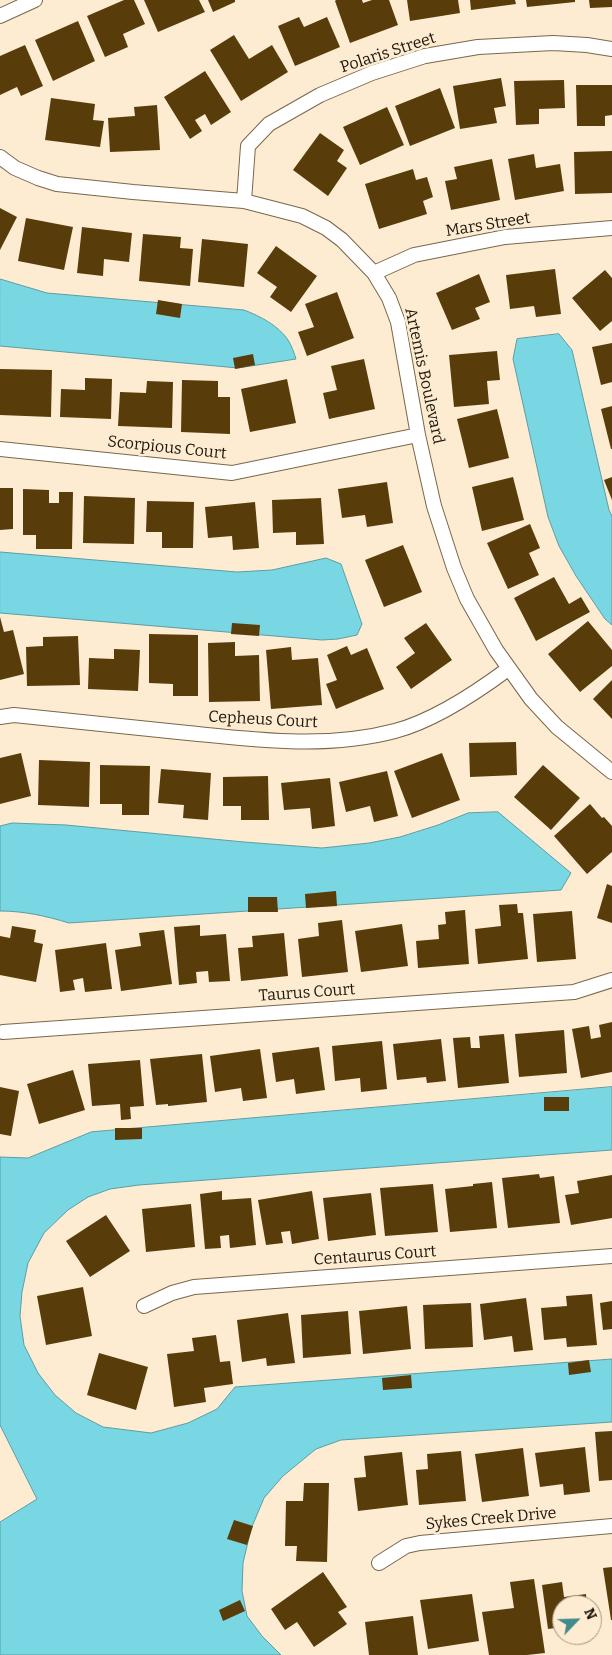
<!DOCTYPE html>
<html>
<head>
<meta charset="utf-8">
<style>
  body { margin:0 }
  #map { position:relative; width:612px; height:1655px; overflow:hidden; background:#fdecd2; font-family:Bitter,serif }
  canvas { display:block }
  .north { position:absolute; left:552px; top:1595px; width:50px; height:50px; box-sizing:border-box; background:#fdecd2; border:1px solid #a39682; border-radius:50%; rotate:66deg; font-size:14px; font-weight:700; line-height:20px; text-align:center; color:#1d160a }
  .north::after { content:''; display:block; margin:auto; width:18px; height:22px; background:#428a8c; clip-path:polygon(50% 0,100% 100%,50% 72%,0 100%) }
</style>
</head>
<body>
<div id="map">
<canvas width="612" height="1655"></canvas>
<div class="north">N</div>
</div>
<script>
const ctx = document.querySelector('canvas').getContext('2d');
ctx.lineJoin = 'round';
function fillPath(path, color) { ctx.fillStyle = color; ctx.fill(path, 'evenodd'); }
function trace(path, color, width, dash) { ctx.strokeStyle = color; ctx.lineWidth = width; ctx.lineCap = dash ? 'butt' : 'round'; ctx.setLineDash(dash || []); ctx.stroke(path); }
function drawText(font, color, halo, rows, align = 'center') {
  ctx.font = font + ' Bitter,serif'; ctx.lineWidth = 5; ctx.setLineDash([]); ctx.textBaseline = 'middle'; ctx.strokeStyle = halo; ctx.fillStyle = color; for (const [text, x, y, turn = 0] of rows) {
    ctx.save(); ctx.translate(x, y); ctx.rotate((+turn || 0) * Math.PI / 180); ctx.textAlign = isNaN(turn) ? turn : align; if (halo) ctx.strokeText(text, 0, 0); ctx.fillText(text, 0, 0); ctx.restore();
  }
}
const water = new Path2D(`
  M0,279L47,293L244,310C260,316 279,326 288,340C292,346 294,353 296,359L238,368L0,346Z
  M559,334L572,350L609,510L612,516V625L605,619L576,576L559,546L548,517L513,359L517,339Z
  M0,552L237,572L272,570L326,558L341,564L362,624L357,635L338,639L322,640L0,613Z
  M498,812L571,873L561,890L69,923C46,916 24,911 0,911V826L12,823L66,825L244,842L322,848L369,843L400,837L438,825L468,813Z
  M612,1087V1150L139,1185L110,1189L88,1197L68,1210L44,1233L28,1263L22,1292L20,1316L24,1345L38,1373L55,1395L76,1413L103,1427L151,1433L188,1423L217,1409L235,1387L612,1359V1422L341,1440L316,1449L283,1476L264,1498L251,1529L243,1563L242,1591L247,1616L262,1636L281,1655H0V1522L37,1499L0,1425V1157L28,1158L91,1132Z`);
fillPath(water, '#78d7e3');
trace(water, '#5d9da2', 1);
fillPath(new Path2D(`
  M124,0H134L145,24L123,34L128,47L105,57L87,16Z
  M144,0H199L205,12L158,32Z
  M208,0H235V2L213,12Z
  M336,0H362L363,3L372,0H389L398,25L350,43L335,1Z
  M407,0H458L460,13L410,21Z
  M470,0H515L516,4L471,10Z
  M526,0H575V2L527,7Z
  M589,0H612V7L590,8Z
  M299,17L304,27L327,17L340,47L295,66L278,26Z
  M78,21L95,61L53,81L35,40Z
  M234,35L249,59L272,45L288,72L241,101L210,50Z
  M25,45L43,86L21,96L17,87L0,95V56Z
  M205,71L231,112L211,125L205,114L195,120L202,131L190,139L164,97Z
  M501,78L506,106L494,108L497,123L460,129L453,86Z
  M564,80L565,108L539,109V124L516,125L514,81Z
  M576,85H612V115L605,116V126H577Z
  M440,88L455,128L410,146L395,106Z
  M51,98L95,104L93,120L104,121L100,147L45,140Z
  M157,105L160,150L110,152L108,118L135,116L134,107Z
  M387,107L404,145L360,165L343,127Z
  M320,133L344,150L337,161L347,168L328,196L293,170Z
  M612,151V193L575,194L574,152Z
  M534,154L536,168L560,164L564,191L515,200L508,159Z
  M492,159L500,200L451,210L445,181L457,179L454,167Z
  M413,169L416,180L427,177L433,197L423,201L427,214L379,229L365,184Z
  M0,208L17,217L0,250Z
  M26,218L73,227L64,270L18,261Z
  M82,227L132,233L129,262L104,259L103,276L77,273Z
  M143,234L181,237L180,248L193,249L190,286L139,281Z
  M202,239L248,244L244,287L198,282Z
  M276,246L317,276L291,312L270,297L277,287L257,273Z
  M555,269L561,314L536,317L534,306L510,309L506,275Z
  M605,270L612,278V321L600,331L572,298Z
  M479,274L490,302L475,308L480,319L452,330L436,293Z
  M337,292L354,338L307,356L298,332L314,327L305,304Z
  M158,300L182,304L180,318L156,314Z
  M612,343V382L601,385L592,347Z
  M497,351L500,380L487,381L489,404L454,407L449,355Z
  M253,354L255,365L235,369L233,358Z
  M364,359L375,409L329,419L323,393L337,390L331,366Z
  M0,369L52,370L51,417L0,415Z
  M85,378L112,379L111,419L60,417L61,389L85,390Z
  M287,379L296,423L250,432L241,389Z
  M182,380L218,381V397H230V434L181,432Z
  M147,381L173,382L172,428L118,426L120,392L146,393Z
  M612,406V449H611L601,409Z
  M497,409L509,458L469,468L457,419Z
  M513,477L524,520L482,531L472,487Z
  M612,477V500L604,480Z
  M387,482L393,523L367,527L365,515L342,518L338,489Z
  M0,488H13V529L0,530Z
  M23,489L49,490V503H59V492H73L72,549H36V535H23Z
  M84,496L135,498L134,544L83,543Z
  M321,498L324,544L296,545V532L273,533L272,500Z
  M147,501L194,502L193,548H162V532H146Z
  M255,502L259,548L233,550L232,536L208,538L205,507Z
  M530,524L540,548L529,553L539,575L508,589L487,543Z
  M403,545L422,592L384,607L365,560Z
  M554,577L569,604L581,597L590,612L536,641L514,598Z
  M0,617L4,632L13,630L24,674L0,680Z
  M588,621L612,650V666L580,692L548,654Z
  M232,623L260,625L259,636L231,634Z
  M426,623L452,660L411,689L396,667L415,653L404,638Z
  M149,634L198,635V696H173V684L149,683Z
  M78,636L80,685L27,686L26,647L43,646V637Z
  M235,642V656L259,655L260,701L209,702L208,643Z
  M347,646L351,655L367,648L384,689L336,709L326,684L337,680L327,655Z
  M291,647L292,660L318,658L322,705L271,709L266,650Z
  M114,649L140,650L138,691L88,689L89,658L114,659Z
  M612,680V719L593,699Z
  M516,742L517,775L470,777L469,743Z
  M21,753L31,796L0,804V758Z
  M442,753L460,800L412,818L394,771Z
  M39,760L90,762L89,807L38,805Z
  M100,765L150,766L149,815H122V804H100Z
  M543,765L580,798L551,830L514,797Z
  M161,769L211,773L208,820L183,818L184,805L158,803Z
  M387,771L398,816L374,822L370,806L346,812L339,782Z
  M268,776L269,820H241V806H223V777Z
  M330,778L335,826L312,829L310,808L284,810L281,783Z
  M590,804L602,818L604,817L612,826V852L587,874L554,836Z
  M607,884L612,886V923L597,918Z
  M336,891L337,906L306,908L305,894Z
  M248,897H277L278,912H248Z
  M517,904L518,913H523L528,959L478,964L475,929L501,926L499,905Z
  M465,910L469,964L418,968L416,941L439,939L438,925L446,924L445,912Z
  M572,911L576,959L537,962L533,914Z
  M342,920L348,972L302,977L298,939L319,936L318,923Z
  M402,924L408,966L361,972L355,931Z
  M200,925V936L226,934L230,981L209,982L208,971L196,972L197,983L179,985L174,927Z
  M12,926L36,930L34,942L43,944L36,982L0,975V936L10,938Z
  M164,930L172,984L121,991L115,950L141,946L139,933Z
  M284,933L288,976L241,981L238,948L253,947L252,936Z
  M106,943L112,989L85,992L83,978L73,980L75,990L60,992L55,950Z
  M612,1022V1072L581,1078L572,1029L589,1026L591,1039L601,1037L599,1025Z
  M564,1030L567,1073L519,1077L515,1034Z
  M504,1034L509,1083L458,1088L453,1038L470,1037L471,1048H480L479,1036Z
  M441,1039L446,1081L427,1083L426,1077L397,1080L393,1044Z
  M382,1041L387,1089L361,1092L360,1078L335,1081L332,1046Z
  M319,1047L325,1090L296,1094L294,1079L276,1082L272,1053Z
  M260,1049L267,1098L243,1101L241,1088L215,1092L210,1056Z
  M202,1054L207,1102L168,1106V1104L156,1105L150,1059Z
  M140,1060L144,1106L130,1107L131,1119L121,1120L120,1104L92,1106L88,1064Z
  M73,1070L85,1110L39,1124L27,1084Z
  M0,1087L19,1091L11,1136L0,1134Z
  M544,1097H569V1111H544Z
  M115,1128H142V1139L115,1140Z
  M539,1174L540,1178L554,1176L560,1223L508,1228L502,1178Z
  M612,1175V1218L571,1225L565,1195L579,1193L577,1181Z
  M492,1182L497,1228L450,1232L445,1189L473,1186V1184Z
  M433,1184L438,1232L385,1236L380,1188Z
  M222,1191V1200L251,1198L256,1245L230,1248L229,1235L220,1236L221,1248L205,1249L200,1194Z
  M312,1191L319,1239L292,1244L290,1231L281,1232L283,1243L266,1245L258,1200Z
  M371,1193L376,1235L328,1241L323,1198Z
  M191,1204L195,1247L146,1252L142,1209Z
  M106,1215L130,1251L90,1277L66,1241Z
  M83,1287L92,1336L46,1345L37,1296Z
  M592,1294L597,1345L567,1347L566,1338L544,1340L541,1308L567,1306L566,1296Z
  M526,1298L533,1350L514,1352L512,1336L484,1340L480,1304Z
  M612,1301V1329L603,1330L600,1303Z
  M471,1303L473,1347L425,1349L423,1305Z
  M407,1306L411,1349L363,1354L359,1311Z
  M348,1311L351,1354L303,1358L301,1315Z
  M288,1313L295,1363L267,1366L266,1358L242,1362L237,1320Z
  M216,1335L220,1362L230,1361L233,1384L204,1388L206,1402L174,1407L167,1354L194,1351L192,1338Z
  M99,1353L148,1367L136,1410L87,1395Z
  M589,1360L591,1372L569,1375L568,1363Z
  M411,1375L412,1388L383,1390L382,1378Z
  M612,1431V1480L599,1481L595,1432Z
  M585,1447L590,1492L564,1495L563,1484L540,1487L535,1453Z
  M523,1448L529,1496L482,1502L475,1454Z
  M461,1451L466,1501L419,1505L416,1470L428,1469L427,1454Z
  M402,1452L408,1505L358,1511L354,1478L366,1477L364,1456Z
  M304,1483H329L327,1562L296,1561L297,1546H285L286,1501H303Z
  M234,1520L253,1526L247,1545L227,1539Z
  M612,1567V1620H611L603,1568Z
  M323,1572L347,1607L338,1612L347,1624L314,1647L297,1622L285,1630L271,1609Z
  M534,1579L545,1653L527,1655H489L482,1612L514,1608L510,1582Z
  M562,1582L564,1597L586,1594L587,1605H562V1627L548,1629L542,1585Z
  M472,1594L479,1641L428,1649L420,1600Z
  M240,1600L245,1611L223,1621L219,1610Z
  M413,1616L418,1655H369L365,1622Z`), '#583d0b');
const street = new Path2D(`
  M0,16L35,0
  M0,157L15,168L38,178L57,184L133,192L244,201L302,216L326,228L342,240L374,273L389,298L398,322L418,435L434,506L454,568L467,599L496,650L531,699L557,727L612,772
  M244,201L248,146L269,124L320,95L372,73L425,56L478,47L553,43L587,45L612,49
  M374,273L414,255L505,237L612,228
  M0,449L232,473L418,435
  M0,717L14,715C72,721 130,727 188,733C257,740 327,749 395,731C433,721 477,692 508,669
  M3,1032L574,992L612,980
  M144,1306L172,1293L194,1287L612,1256
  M379,1563L406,1546L420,1543L612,1526`);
trace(street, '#7a674b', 16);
trace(street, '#fff', 14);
drawText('16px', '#1d160a', '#fdecd2', [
  ["Polaris Street",388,53,-18],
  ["Mars Street",488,225,-9],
  ["Artemis Boulevard",424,376,78],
  ["Scorpious Court",167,448,6],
  ["Cepheus Court",263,720,3],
  ["Taurus Court",307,993,-4],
  ["Centaurus Court",375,1256,-4],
  ["Sykes Creek Drive",491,1519,-5]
]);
</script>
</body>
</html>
